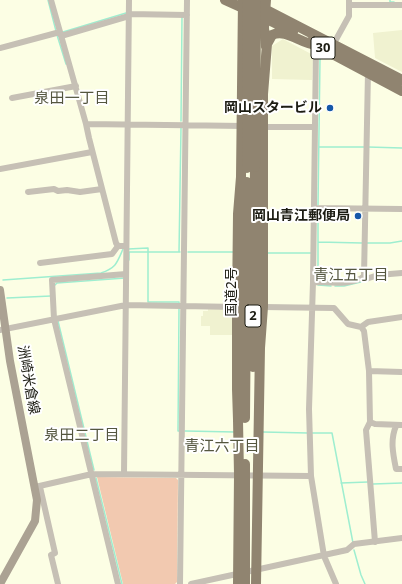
<!DOCTYPE html>
<html>
<head>
<meta charset="utf-8">
<style>
  body { margin:0 }
  canvas { display:block; background:#fcfee4 }
</style>
</head>
<body>
<canvas width="402" height="584"></canvas>
<script>
const ctx = document.querySelector('canvas').getContext('2d');
ctx.lineJoin = 'round';
function fillPath(path, color) { ctx.fillStyle = color; ctx.fill(path, 'evenodd'); }
function trace(path, color, width, dash) { ctx.strokeStyle = color; ctx.lineWidth = width; ctx.lineCap = dash ? 'butt' : 'round'; ctx.setLineDash(dash || []); ctx.stroke(path); }
function drawText(font, color, halo, rows, align = 'center') {
  ctx.font = font + ' "Noto Sans","Noto Sans JP",sans-serif'; ctx.lineWidth = 4; ctx.setLineDash([]); ctx.textBaseline = 'middle'; ctx.strokeStyle = halo; ctx.fillStyle = color; for (const [text, x, y, turn = 0] of rows) {
    ctx.save(); ctx.translate(x, y); ctx.rotate((+turn || 0) * Math.PI / 180); ctx.textAlign = isNaN(turn) ? turn : align; if (halo) ctx.strokeText(text, 0, 0); ctx.fillText(text, 0, 0); ctx.restore();
  }
}
fillPath(new Path2D(`
  M402,30V72L375,58L373,33Z
  M283,39L313,55L312,80L272,79V46Z
  M208,308H228L234,316V335H210V326H201V316H203V311H208Z`), '#f0f2d0');
fillPath(new Path2D(`
  M97,477L176,478L178,480L177,582L175,584H123Z`), '#f2c9b0');
trace(new Path2D(`
  M48,0L56,31
  M390,0V2H394
  M63,32L126,13
  M57,35L66,64
  M181,121L182,17
  M319,147H364
  M368,147L402,148
  M318,205L320,59
  M318,242L362,243
  M366,243H390L402,241
  M128,249L148,248V302H179V303
  M179,252L181,128
  M188,252H234
  M268,253H312
  M129,260V252H180
  M318,279V209
  M3,280L101,273C116,268 117,263 123,249
  M318,283V285L331,286
  M54,286L57,283L125,278
  M335,286H344L365,281
  M7,298L51,296
  M58,321L94,470
  M179,431H178L179,309
  M185,431L235,432
  M263,432L308,433
  M312,433H332L353,543
  M96,478L122,584
  M341,483L368,482
  M373,484L402,483
  M354,550L361,575L365,584`), '#9eeed0', 1.5);
trace(new Path2D(`
  M51,0L86,124L89,138L116,243L118,246H126
  M349,5H402
  M129,14L187,15
  M61,36L129,16
  M316,45L313,282L309,409L311,476L324,556L336,584
  M333,45L349,16V0
  M0,48L60,32
  M12,98L76,86
  M86,124L245,126
  M260,127H315
  M0,169L92,152
  M28,192L54,189L58,191L67,190L80,192L102,189
  M314,208L402,209
  M40,263L112,254L118,246
  M363,278L366,279L378,275L402,273
  M313,282C327,282 354,286 364,276L368,72
  M263,307L334,308L348,324L361,327L364,331L369,371L370,422L366,430L375,542
  M361,327L368,322L402,317
  M0,330L126,305L237,307
  M369,371L402,372
  M370,422L375,424L402,425
  M396,426C390,440 393,454 396,469H402
  M124,474L129,0
  M35,487L92,474L311,476
  M40,487L55,553L51,555L58,584
  M118,584L54,319L52,280L126,274
  M180,584L187,0
  M191,584L347,550L354,544L402,538`), '#c6c0b5', 6);
trace(new Path2D(`
  M0,290L10,361L37,500L35,521L0,584`), '#aba293', 8);
trace(new Path2D(`
  M225,0L265,18L293,32
  M266,0L264,28L266,47
  M249,1L402,80
  M310,42L402,91
  M253,367L255,167
  M245,418L247,182
  M238,584L239,475L238,420L237,389V307L238,214L241,177L243,0
  M256,584L260,348L263,307V94L267,44L272,35C286,28 301,44 316,45`), '#908470', 10);
trace(new Path2D(`
  M255,167L256,0
  M247,168L248,0
  M245,584V464`), '#908470', 10);
for (const [x, y, r, color] of [
  [330,108,4,"#1558a8"],
  [358,216,4,"#1558a8"]
]) { const dot = new Path2D(); dot.arc(x, y, r, 0, 2 * Math.PI); ctx.fillStyle = color; ctx.fill(dot); trace(dot, '#fff', 1.5); }
for (const [x, y, w] of [
  [323,48,24],
  [253,316,16]
]) { const box = new Path2D(); box.roundRect(x - w / 2, y - 11, w, 22, 3); ctx.fillStyle = '#fff'; ctx.fill(box); trace(box, '#1c1c13', 1); }
drawText('bold 13px', '#1c1c13', null, [
  ["30",323,48],
  ["2",253,316]
]);
drawText('bold 14px', '#1c1c13', '#fff', [
  ["岡山スタービル",322,108],
  ["岡山青江郵便局",350,216]
], 'right');
drawText('14px', '#1c1c13', '#fff', [
  ["国道2号",232,292,-90],
  ["洲崎米倉線",28,380,80]
]);
drawText('15px', '#54563f', '#fff', [
  ["泉田一丁目",72,99],
  ["青江五丁目",351,276],
  ["泉田二丁目",82,436],
  ["青江六丁目",222,447]
]);
</script>
</body>
</html>
